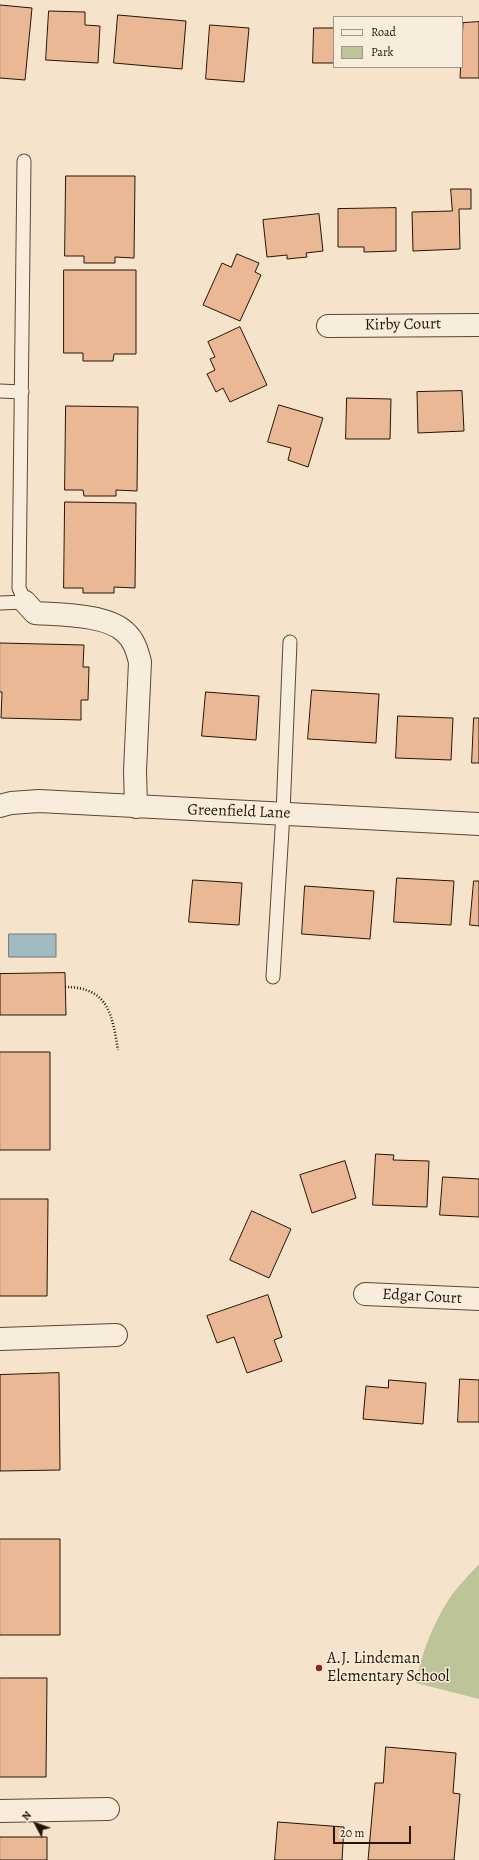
<!DOCTYPE html>
<html>
<head>
<meta charset="utf-8">
<style>
  body { margin:0 }
  #map { position:relative; width:479px; height:1860px; overflow:hidden; background:#f5e4cb; font-family:Alegreya,serif }
  canvas { display:block }
  .legend { position:absolute; left:333px; top:16px; width:130px; height:52px; box-sizing:border-box; background:#f8eddd; border:1px solid #a49685; margin:0; padding:5px 7px; list-style:none; font-size:12px; color:#261402 }
  .legend li { display:flex; align-items:center; gap:8px; height:20px }
  .legend b { width:20px; border:1px solid #a49685 }
  .north { position:absolute; left:16px; top:1804px; width:40px; height:40px; -webkit-text-stroke:3px #f8eddd; paint-order:stroke; rotate:311deg; font-size:11px; font-weight:700; line-height:16px; text-align:center; color:#261402 }
  .north::after { content:''; display:block; margin:auto; width:14px; height:18px; background:#261402; clip-path:polygon(50% 0,100% 100%,50% 72%,0 100%) }
  .scale { position:absolute; left:333px; top:1826px; width:78px; height:18px; box-sizing:border-box; border:2px solid #261402; border-top:0; padding-left:5px; font-size:12px; line-height:14px; white-space:nowrap; color:#261402; -webkit-text-stroke:3px #f8eddd; paint-order:stroke }
</style>
</head>
<body>
<div id="map">
<canvas width="479" height="1860"></canvas>
<ul class="legend">
<li><b style="height:5px;background:#f8eddd"></b>Road</li>
<li><b style="height:11px;background:#bdc497"></b>Park</li>
</ul>
<div class="north">N</div>
<div class="scale">20 m</div>
</div>
<script>
const ctx = document.querySelector('canvas').getContext('2d');
ctx.lineJoin = 'round';
function fillPath(path, color) { ctx.fillStyle = color; ctx.fill(path, 'evenodd'); }
function trace(path, color, width, dash) { ctx.strokeStyle = color; ctx.lineWidth = width; ctx.lineCap = dash ? 'butt' : 'round'; ctx.setLineDash(dash || []); ctx.stroke(path); }
function drawText(font, color, halo, rows, align = 'center') {
  ctx.font = font + ' Alegreya,serif'; ctx.lineWidth = 3; ctx.setLineDash([]); ctx.textBaseline = 'middle'; ctx.strokeStyle = halo; ctx.fillStyle = color; for (const [text, x, y, turn = 0] of rows) {
    ctx.save(); ctx.translate(x, y); ctx.rotate((+turn || 0) * Math.PI / 180); ctx.textAlign = isNaN(turn) ? turn : align; if (halo) ctx.strokeText(text, 0, 0); ctx.fillText(text, 0, 0); ctx.restore();
  }
}
fillPath(new Path2D(`
  M479,1564V1699L416,1683C421,1654 433,1624 449,1599C457,1587 469,1575 479,1564Z`), '#bdc497');
const water = new Path2D(`
  M9,934H56V957H9Z`);
fillPath(water, '#a2bbc2');
trace(water, '#707875', 1);
const building = new Path2D(`
  M0,5L32,8L25,80L0,78Z
  M49,11L85,12V25L100,26L98,63L46,60Z
  M118,15L186,21L182,69L114,63Z
  M479,22V78H460L463,23Z
  M210,25L249,28L244,82L206,79Z
  M314,28H334V63H313Z
  M66,176H135L134,258L115,257V263H84V256H65Z
  M451,189H471V209H459L460,249L413,251L412,212L452,211Z
  M396,208V251L364,252V247H338V209Z
  M319,214L323,251L306,253L307,257L287,259V255L267,257L263,220Z
  M237,254L259,263L255,272L261,275L240,321L203,305L222,263L231,267Z
  M64,270H136V354H114L113,361H83V353H64Z
  M240,327L267,385L230,402L223,388L216,392L207,374L215,370L210,359L215,357L208,342Z
  M462,391L464,431L418,433L417,392Z
  M347,398L391,399L390,439H346Z
  M279,405L323,418L308,467L288,460L291,448L268,442Z
  M66,406L138,407L137,491L116,490V496H84L83,490H65Z
  M65,502L136,503L135,588L114,587V593H83V588H64Z
  M0,643L84,645L83,667H89L88,700H81V720L1,718L2,692H0Z
  M312,690L379,694L376,743L308,739Z
  M206,692L259,696L256,740L202,736Z
  M398,716L453,718L451,760L396,758Z
  M474,718H479V763H472Z
  M397,878L454,881L451,925L394,922Z
  M193,880L242,883L239,925L189,922Z
  M474,881H479V926L470,925Z
  M305,886L374,891L370,939L302,934Z
  M65,973L66,1015H0V974Z
  M0,1052H50V1150H0Z
  M376,1154L394,1155L393,1160L429,1161L427,1207L373,1205Z
  M345,1161L356,1198L312,1213L300,1175Z
  M443,1177L479,1179V1217L440,1215Z
  M0,1199H48L47,1296H0Z
  M252,1211L291,1229L269,1278L230,1260Z
  M268,1295L282,1337L274,1340L282,1361L247,1373L234,1337L217,1343L207,1316Z
  M59,1373L60,1470L0,1471V1375Z
  M460,1379L479,1380V1422H458Z
  M389,1380L426,1383L423,1424L363,1419L366,1386L388,1388Z
  M0,1539H60V1635H0Z
  M0,1678H47L46,1777H0Z
  M386,1747L456,1753L453,1793L460,1794L454,1860H368L375,1783H383Z
  M278,1822L344,1827L342,1860H275Z
  M0,1837H47V1860H0Z`);
fillPath(building, '#ebb895');
trace(building, '#261402', 1);
const lane = new Path2D(`
  M0,391L22,392
  M0,603L25,602L19,588L24,161
  M273,977L283,813L290,642`);
const street = new Path2D(`
  M328,326L479,325
  M25,602L35,613C60,615 106,614 125,632C134,640 137,650 140,662L135,771L136,807
  M0,806L11,803L39,801L479,824
  M365,1294L479,1299
  M0,1339L116,1335
  M0,1811L108,1809`);
trace(lane, '#5a4834', 15);
trace(street, '#5a4834', 24);
trace(new Path2D(`
  M65,987C109,987 112,1015 118,1050`), '#261402', 2.5, [1, 2]);
trace(lane, '#f8eddd', 13);
trace(street, '#f8eddd', 22);
for (const [x, y, r, color] of [
  [319,1668,4,"#8f2418"]
]) { const dot = new Path2D(); dot.arc(x, y, r, 0, 2 * Math.PI); ctx.fillStyle = color; ctx.fill(dot); trace(dot, '#f8eddd', 1.5); }
drawText('16px', '#261402', '#f8eddd', [
  ["Kirby Court",403,325,-1],
  ["Greenfield Lane",239,812,2],
  ["Edgar Court",422,1297,3]
]);
drawText('16px', '#261402', '#f8eddd', [
  ["A.J. Lindeman",327,1659],
  ["Elementary School",327,1677]
], 'left');
</script>
</body>
</html>
